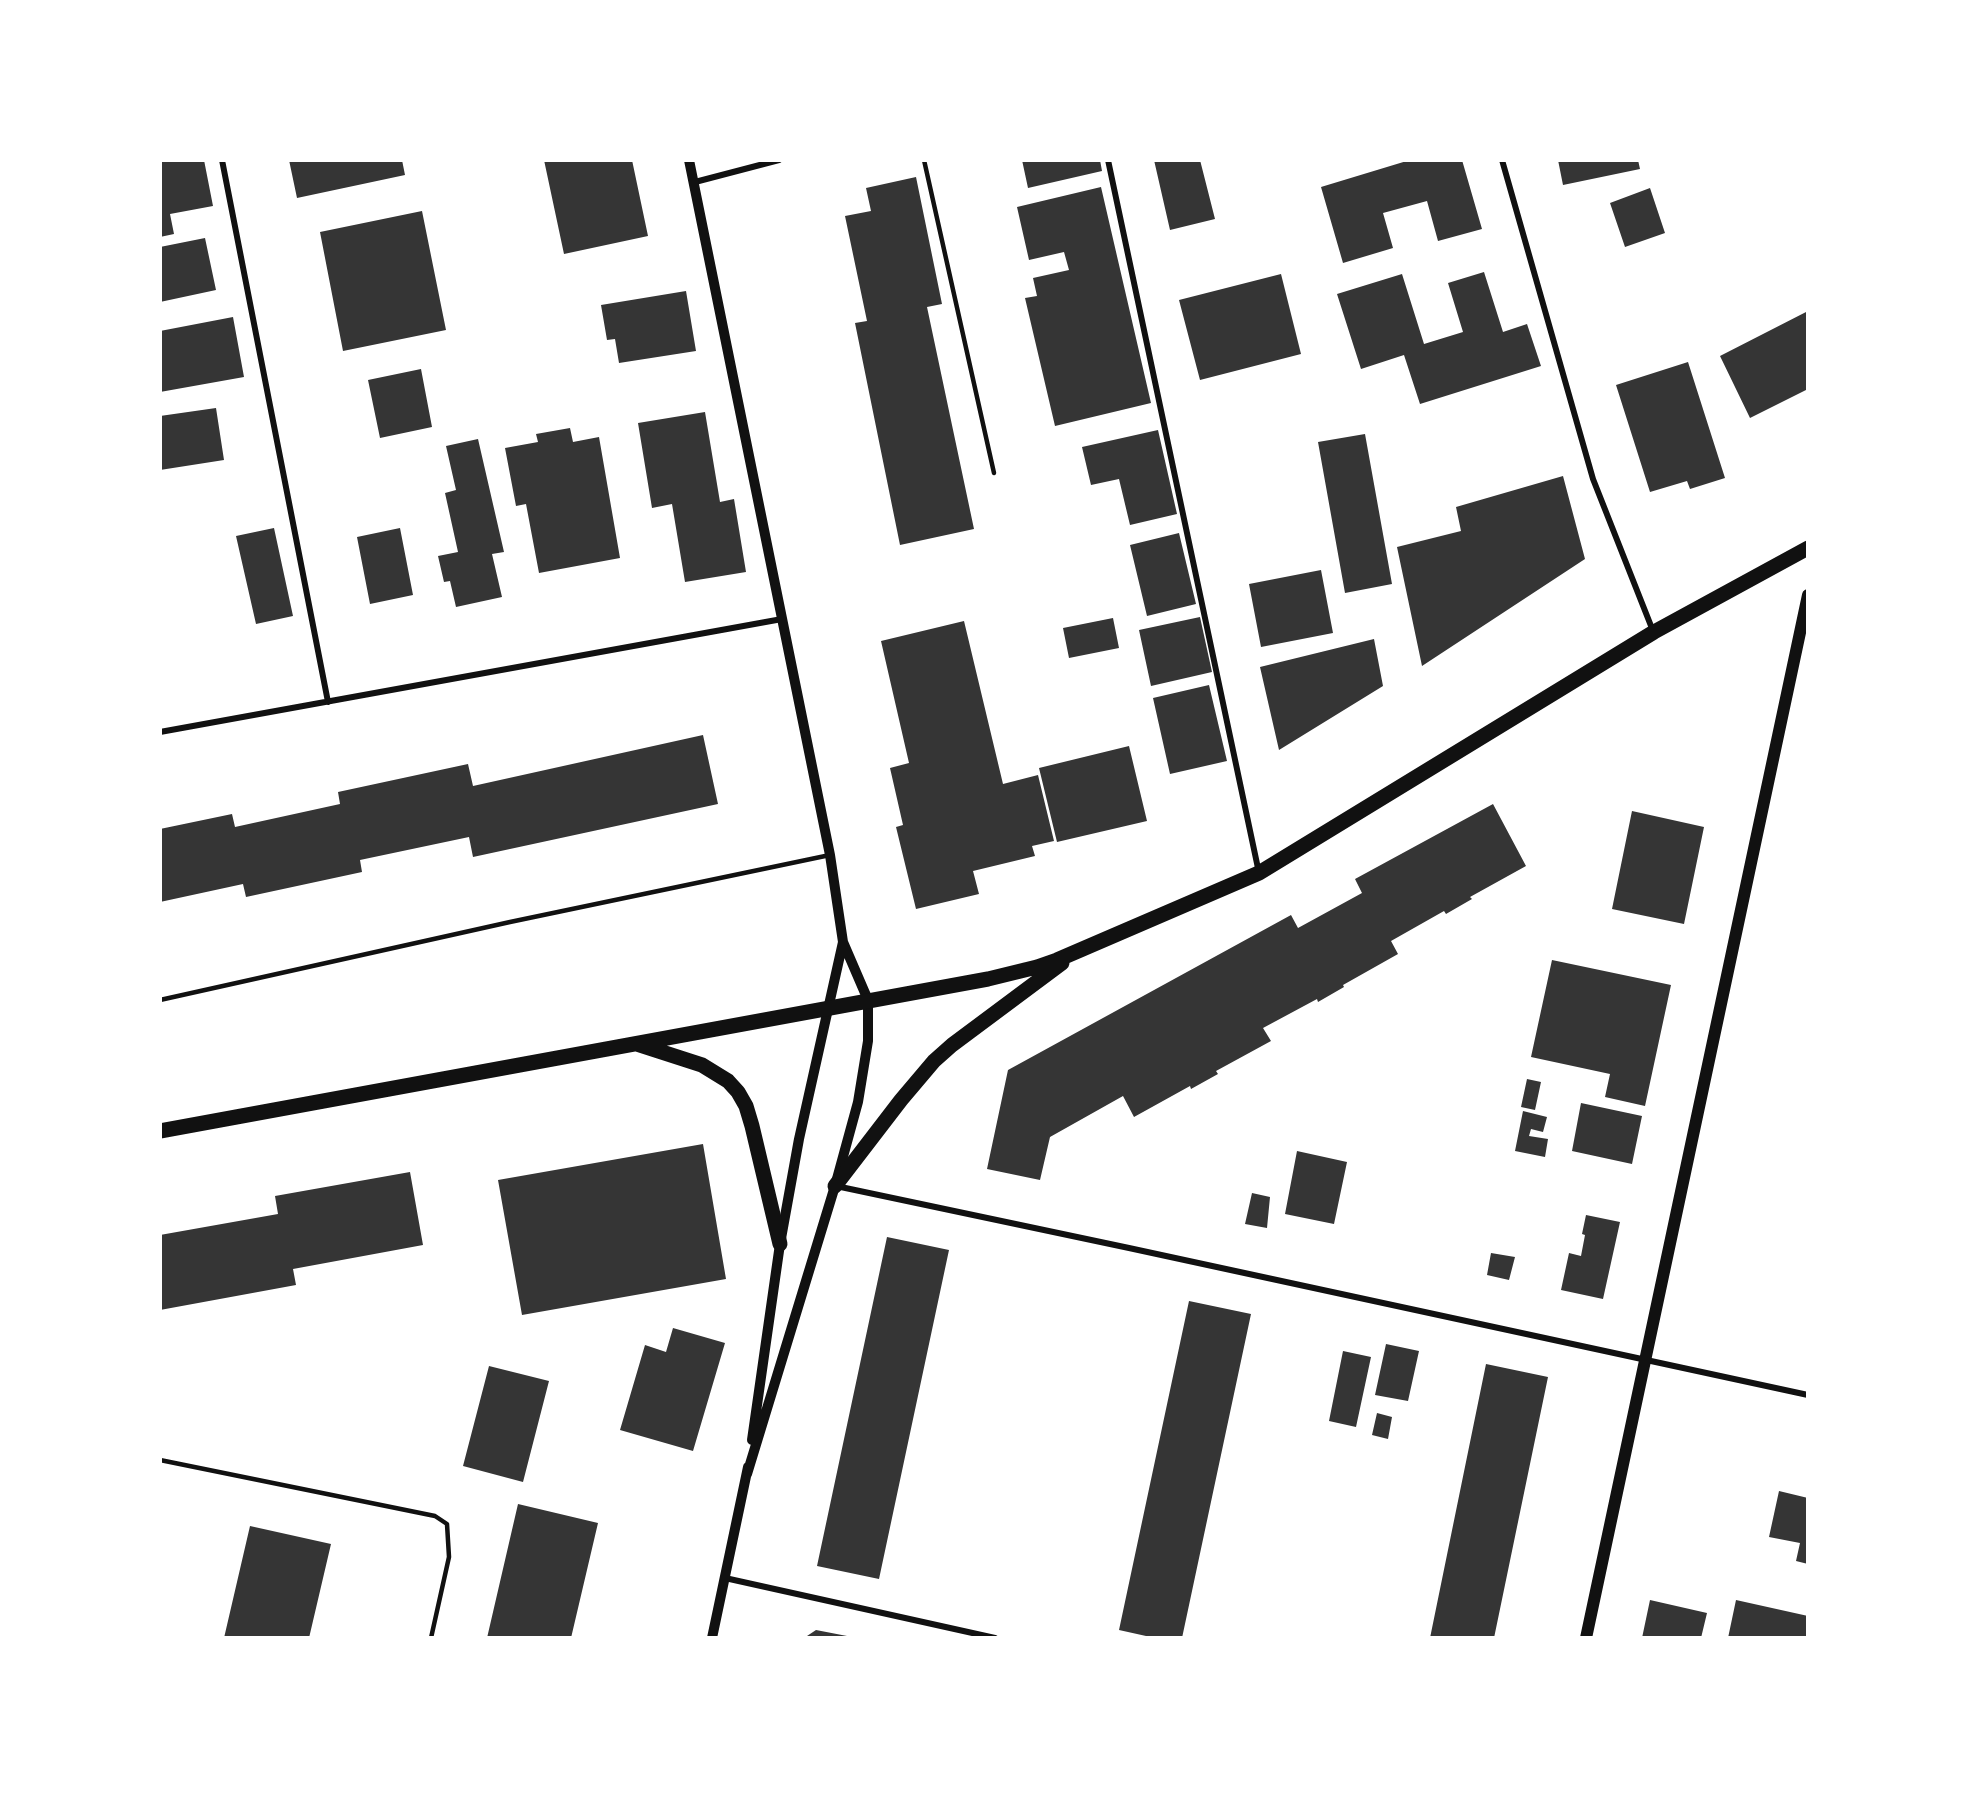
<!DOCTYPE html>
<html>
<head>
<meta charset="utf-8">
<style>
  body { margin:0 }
  #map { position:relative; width:1968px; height:1798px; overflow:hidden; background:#fff; font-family:"Open Sans",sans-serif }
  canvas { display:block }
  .frame { position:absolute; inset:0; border:162px solid #fff; pointer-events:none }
</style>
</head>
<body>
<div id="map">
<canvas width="1968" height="1798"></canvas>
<div class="frame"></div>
</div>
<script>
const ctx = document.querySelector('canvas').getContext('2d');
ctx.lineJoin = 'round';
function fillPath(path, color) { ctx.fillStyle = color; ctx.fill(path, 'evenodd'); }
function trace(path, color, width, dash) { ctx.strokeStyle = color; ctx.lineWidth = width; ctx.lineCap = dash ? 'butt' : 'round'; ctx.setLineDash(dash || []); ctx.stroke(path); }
fillPath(new Path2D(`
  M160,160H204L213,206L170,214L174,234L160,237Z
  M289,160H402L405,175L297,198Z
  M544,160H632L648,236L564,254Z
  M1022,160H1100L1102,171L1028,188Z
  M1154,160H1200L1215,219L1170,230Z
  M1410,160H1462L1482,229L1438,241L1427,201L1383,213L1393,248L1343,263L1321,187Z
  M1558,160H1638L1640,169L1563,185Z
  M916,177L942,304L927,307L974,529L900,545L855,323L867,321L845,216L871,211L866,188Z
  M1101,187L1151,403L1055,426L1025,298L1037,296L1033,278L1069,270L1064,252L1029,260L1017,207Z
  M1650,188L1665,233L1625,247L1610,203Z
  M422,211L446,330L343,351L320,232Z
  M205,238L216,290L160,302V247Z
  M1484,272L1503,332L1527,324L1541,366L1420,404L1404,355L1361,369L1337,294L1402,274L1424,344L1463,332L1448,283Z
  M1281,274L1301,354L1200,380L1179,300Z
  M686,291L696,351L619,363L615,339L607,340L601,305Z
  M1808,311V389L1750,418L1720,356Z
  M233,317L244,377L160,392V331Z
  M1688,362L1725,478L1690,489L1687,481L1650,492L1616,385Z
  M421,369L432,427L380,438L368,380Z
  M216,408L224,460L160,470V416Z
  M705,412L720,502L734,499L746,572L685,582L672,504L652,508L638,423Z
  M570,428L573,442L599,437L620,558L539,573L526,504L516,506L505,448L538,442L536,434Z
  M1158,430L1177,514L1130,525L1119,479L1091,485L1082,447Z
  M1365,434L1392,584L1345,593L1318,442Z
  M478,439L504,552L492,554L502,597L456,607L450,581L444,582L438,556L458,552L445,493L456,490L446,446Z
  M1563,476L1585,559L1422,666L1397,547L1461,531L1456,507Z
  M274,528L293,616L256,624L236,536Z
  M400,528L413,595L370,604L357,537Z
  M1179,533L1196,604L1147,616L1130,545Z
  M1321,570L1333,633L1261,647L1249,584Z
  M1200,617L1212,672L1151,686L1139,630Z
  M1113,618L1119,648L1069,658L1063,628Z
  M964,621L1003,784L1038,775L1054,841L1032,846L1035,856L973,871L979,894L916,909L896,827L903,825L890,768L909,763L881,641Z
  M1374,639L1383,686L1279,750L1260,667Z
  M1209,685L1227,761L1170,774L1153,698Z
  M703,735L718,804L473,857L469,837L360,860L362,872L246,897L243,884L160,902V829L232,814L235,827L340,804L338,792L468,764L473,786Z
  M1129,746L1147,821L1057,842L1039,768Z
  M1493,804L1526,866L1470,897L1472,899L1446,914L1444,911L1391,941L1398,954L1343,985L1344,987L1318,1002L1317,999L1263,1028L1271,1041L1216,1071L1218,1074L1191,1089L1190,1086L1134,1117L1123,1096L1050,1137L1040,1180L987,1169L1008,1070L1291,915L1298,928L1362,893L1355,879Z
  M1632,811L1704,827L1684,924L1612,909Z
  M1552,960L1671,985L1645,1106L1605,1097L1610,1074L1531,1057Z
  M1527,1079L1541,1082L1535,1110L1521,1107Z
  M1581,1103L1642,1116L1632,1164L1572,1151Z
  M1523,1111L1547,1117L1543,1132L1531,1129L1529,1136L1548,1139L1545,1157L1515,1151Z
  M703,1144L726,1279L522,1315L498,1180Z
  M1297,1151L1347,1162L1334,1224L1285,1214Z
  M410,1172L423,1245L293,1269L296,1285L160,1310V1235L278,1214L275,1196Z
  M1252,1193L1270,1197L1267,1228L1245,1224Z
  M1586,1215L1620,1222L1603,1299L1561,1290L1569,1253L1581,1256L1585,1235L1582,1234Z
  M887,1237L949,1250L879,1579L817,1566Z
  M1491,1253L1515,1257L1509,1280L1487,1275Z
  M1189,1301L1251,1314L1182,1638H1155L1119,1630Z
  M673,1328L725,1343L693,1451L620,1430L645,1345L666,1352Z
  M1386,1344L1419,1351L1408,1401L1375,1395Z
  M1343,1351L1371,1357L1356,1427L1329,1421Z
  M1486,1364L1548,1377L1494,1638H1430Z
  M489,1366L549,1381L523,1482L463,1466Z
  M1377,1413L1392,1417L1388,1439L1372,1435Z
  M1779,1491L1808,1498V1564L1796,1561L1800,1543L1769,1537Z
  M518,1504L598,1523L571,1638H487Z
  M250,1526L331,1544L309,1638H224Z
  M1650,1600L1707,1613L1701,1638H1642Z
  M1736,1600L1808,1616V1638H1728Z
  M816,1630L847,1636V1638H804Z`), '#353535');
trace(new Path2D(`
  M924,160L994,473
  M160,1000L510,922L830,855
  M160,1460L435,1516L447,1524L449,1557L431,1638`), '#111', 4.5);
trace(new Path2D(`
  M222,160L328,702
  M1108,160L1259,873
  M1502,160L1593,479L1653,631
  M695,182L779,160
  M160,732L782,619
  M836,1186L1129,1248L1808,1395
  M725,1578L995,1638`), '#111', 6);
trace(new Path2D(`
  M689,160L830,855L843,942L868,1000V1041L858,1102L835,1186L747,1474
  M752,1440L780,1244L799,1139L843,942
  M712,1638L748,1467`), '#111', 10);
trace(new Path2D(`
  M1586,1638L1808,595`), '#111', 12);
trace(new Path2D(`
  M637,1044L702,1065L728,1081L738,1092L746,1106L752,1126L780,1244
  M160,1131L988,979L1037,967L1057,960L1259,873L1654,632L1808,548
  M835,1186L901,1100L934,1061L952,1045L1062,963`), '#111', 15);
</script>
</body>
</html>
